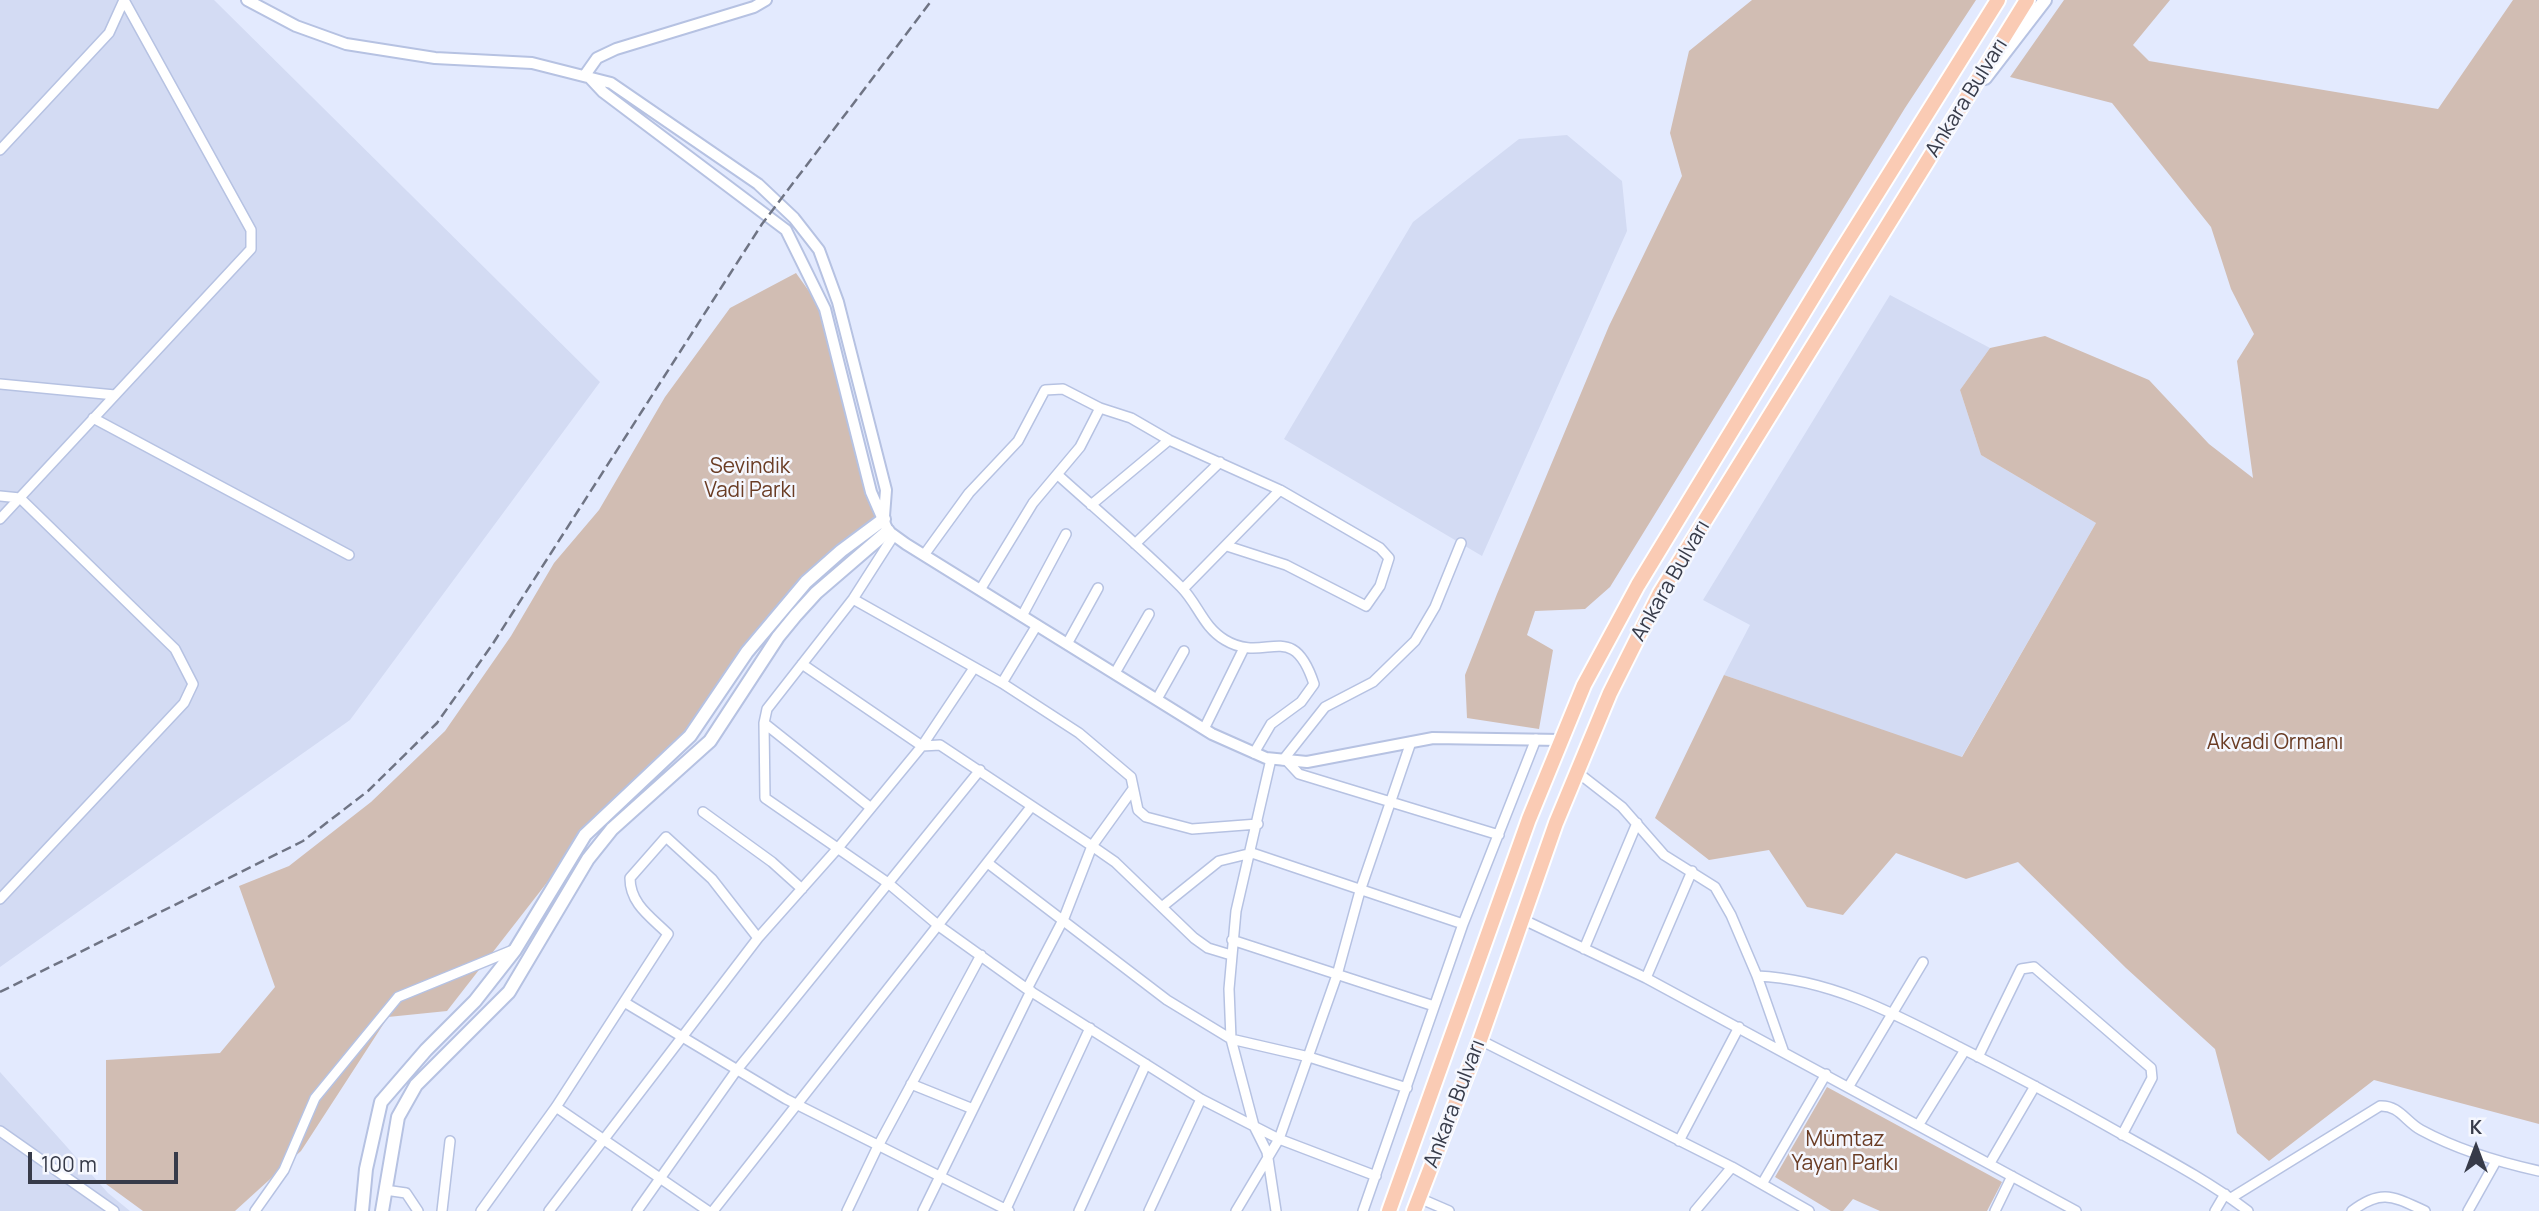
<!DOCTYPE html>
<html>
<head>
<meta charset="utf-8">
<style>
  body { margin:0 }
  #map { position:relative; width:2539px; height:1211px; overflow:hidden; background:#e3eafe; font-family:Manrope,sans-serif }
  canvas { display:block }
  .north { position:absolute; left:2441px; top:1113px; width:70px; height:70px; -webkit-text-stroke:5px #f5f7fe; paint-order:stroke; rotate:0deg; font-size:19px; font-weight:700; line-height:28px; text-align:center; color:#373b49 }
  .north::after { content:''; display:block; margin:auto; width:24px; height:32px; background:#373b49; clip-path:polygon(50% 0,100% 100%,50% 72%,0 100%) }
  .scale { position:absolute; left:28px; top:1152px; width:150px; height:32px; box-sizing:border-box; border:4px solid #373b49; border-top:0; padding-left:9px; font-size:21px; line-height:24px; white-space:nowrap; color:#373b49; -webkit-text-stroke:5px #f5f7fe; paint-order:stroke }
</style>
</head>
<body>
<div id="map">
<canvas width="2539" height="1211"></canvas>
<div class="north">K</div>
<div class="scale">100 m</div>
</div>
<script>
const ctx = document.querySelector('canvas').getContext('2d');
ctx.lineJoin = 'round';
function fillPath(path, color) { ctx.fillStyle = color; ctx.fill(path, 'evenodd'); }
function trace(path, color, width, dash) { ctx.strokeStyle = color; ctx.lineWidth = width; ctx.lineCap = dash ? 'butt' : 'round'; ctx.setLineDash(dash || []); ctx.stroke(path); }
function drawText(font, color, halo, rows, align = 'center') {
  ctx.font = font + ' Manrope,sans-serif'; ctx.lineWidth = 5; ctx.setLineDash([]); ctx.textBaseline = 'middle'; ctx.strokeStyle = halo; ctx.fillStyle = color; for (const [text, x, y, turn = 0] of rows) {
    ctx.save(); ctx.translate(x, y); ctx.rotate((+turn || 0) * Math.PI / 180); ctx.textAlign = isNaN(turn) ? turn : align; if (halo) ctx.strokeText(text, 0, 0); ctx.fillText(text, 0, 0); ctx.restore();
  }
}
fillPath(new Path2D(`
  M0,0H214L600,382L350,720L0,967Z
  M1567,135L1622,181L1627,231L1482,556L1284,439L1413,222L1519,139Z
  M1890,295L1990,348L1960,390L1981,455L2096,523L1961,758L1724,675L1750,625L1703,600Z
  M0,1072L108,1193L130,1211H0Z`), '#d3dbf3');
fillPath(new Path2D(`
  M1752,0H1976L1905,108L1610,587L1585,609L1535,611L1527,635L1553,650L1539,729L1467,718L1465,675L1497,594L1609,326L1682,176L1670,133L1689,51Z
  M2064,0H2170L2133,45L2149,61L2438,109L2513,0H2539V1124L2374,1080L2269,1161L2237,1133L2215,1049L2126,968L2018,862L1966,879L1896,853L1843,915L1807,907L1769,850L1709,860L1655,818L1724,675L1962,757L2096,523L1981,455L1960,390L1990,348L2045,336L2149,380L2209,444L2253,478L2237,361L2254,334L2231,289L2211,227L2112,103L2010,77Z
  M796,273L826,315L884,519L806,582L713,703L644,778L584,835L447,1011L388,1017L301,1151L235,1211H143L106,1184V1060L220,1053L275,987L239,886L289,866L371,802L445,731L511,636L554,563L599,510L665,397L730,308Z
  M1827,1087L2002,1182L1987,1211H1880L1853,1199L1843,1211H1831L1775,1177Z`), '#d1bdb3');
const minor = new Path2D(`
  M0,150L109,33L124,0
  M0,384L115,395
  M93,418L349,555
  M1058,475C1099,512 1142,548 1181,587C1198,604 1203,627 1225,640C1266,665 1292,617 1314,684L1301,702L1271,724L1254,753
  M0,496L20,498L175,649L193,684L184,703L0,899
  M1091,505L1169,440
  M0,519L251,249V230L124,0
  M894,535L853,599L767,709L764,723L765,798L888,883L939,926L1027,989L1201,1099L1279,1139L1376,1176
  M1135,544L1220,462
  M924,555L969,493L1018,441L1045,390L1063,389L1100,408L1131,418L1169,440L1280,490
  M1183,589L1280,490L1380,548L1389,558L1380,586L1366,606L1286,565L1227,546
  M980,590L1033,503L1080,447L1100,408
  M853,599L1002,683L1079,733L1131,777L1138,810L1146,817L1192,829L1258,824
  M1022,616L1066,534
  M1067,644L1098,588
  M802,664L922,746L940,745L1092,846L1115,862L1194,938L1208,948L1231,955
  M1115,673L1149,614
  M1002,683L1037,625
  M1157,699L1184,651
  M764,723L871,808
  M1204,729L1244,648
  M1271,759L1236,911L1229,989L1231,1039L1254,1126L1267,1152L1276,1211
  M1283,760L1325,707L1373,682L1415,641L1435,607L1461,543
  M1286,760L1299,774L1499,835
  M1577,772L1622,807L1664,855L1715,887L1731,915L1757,976L1783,1050
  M703,812L772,862L802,889
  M989,864L1167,1000L1231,1039L1309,1057L1407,1088
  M1163,906L1219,861L1252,853L1463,924
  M1524,920L1646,978L2076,1211
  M1232,940L1434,1006
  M1584,949L1637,823
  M1757,976C1831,979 1897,1015 1961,1048C2009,1072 2056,1097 2102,1123C2151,1151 2203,1177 2248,1211
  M1646,978L1692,871
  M1027,989L1064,918L1092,846L1133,789
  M624,1002L786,1099L1009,1211
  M1480,1040L1732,1167L1809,1211
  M1978,1057L2021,969L2034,967L2151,1068L2152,1078L2122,1135
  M911,1084L973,1109
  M1849,1086L1923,962
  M556,1107L708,1211
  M1919,1124L1965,1050
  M0,1131L114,1211
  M1679,1141L1739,1027
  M1990,1163L2035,1086
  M1762,1184L1826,1074
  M385,1190L406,1193L418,1211
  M1419,1198L1449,1211
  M2231,1198L2380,1106C2399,1105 2406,1122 2421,1130C2458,1150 2498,1162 2539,1171
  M255,1211L284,1170L315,1098L398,997L513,950
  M442,1211L450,1141
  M481,1211L556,1107L668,934C651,917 630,904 630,878L666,837L712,879L758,938
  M549,1211L758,938L838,848L922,746L974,668
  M637,1211L736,1071L980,770
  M713,1211L1031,807
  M847,1211L878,1146L981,955
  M923,1211L1031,991
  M1005,1211L1090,1028
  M1079,1211L1146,1064
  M1149,1211L1201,1099
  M1236,1211L1279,1139L1337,975L1360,891L1411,742
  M1363,1211L1463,924L1536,739
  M1695,1211L1732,1167
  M1995,1211L2012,1176
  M2215,1211L2225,1194
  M2352,1211C2382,1188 2394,1197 2425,1211
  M2468,1211L2496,1161`);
const tertiary = new Path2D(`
  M247,0L296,26L346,44L435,58L532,63L611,83L758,184L794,218L819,250L838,302L886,490L884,516
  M585,75L597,58L616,49L754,7L766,0
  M588,76L603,92L786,230L825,309L871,492L888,531L906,544L1212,734L1266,758L1307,762L1433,738L1561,740`);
const secondary = new Path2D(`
  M1985,78L2045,0
  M362,1211L366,1169L381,1102L426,1050L475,1001L515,950L585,835L690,736L747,652L806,582L841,551L884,519
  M382,1211L398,1117L416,1085L509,992L588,859L612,829L710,741L778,637L796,615L816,593L888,531`);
const primary = new Path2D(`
  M1389,1211L1529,819L1584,685L1638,585L1838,256L1998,0
  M1414,1211L1480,1040L1556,823L1610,693L1660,593L2027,0`);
trace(minor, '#b6c2e2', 12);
trace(tertiary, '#b6c2e2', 14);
trace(secondary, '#b6c2e2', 16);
trace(primary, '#fff', 18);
trace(minor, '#fff', 9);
trace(tertiary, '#fff', 10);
trace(secondary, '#fff', 12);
trace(primary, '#facbb4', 14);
trace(new Path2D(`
  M0,992L303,841L368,791L437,723L492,645L762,224L932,0`), '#6f7484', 2.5, [10, 5]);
drawText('21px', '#373b49', '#f5f7fe', [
  ["Ankara Bulvarı",1967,98,-58],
  ["Ankara Bulvarı",1671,581,-60],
  ["Ankara Bulvarı",1455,1104,-69]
]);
drawText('21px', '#6a3c24', '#f5f7fe', [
  ["Sevindik",750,467],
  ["Vadi Parkı",750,491],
  ["Akvadi Ormanı",2275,743],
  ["Mümtaz",1845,1140],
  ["Yayan Parkı",1845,1164]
]);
</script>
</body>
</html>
